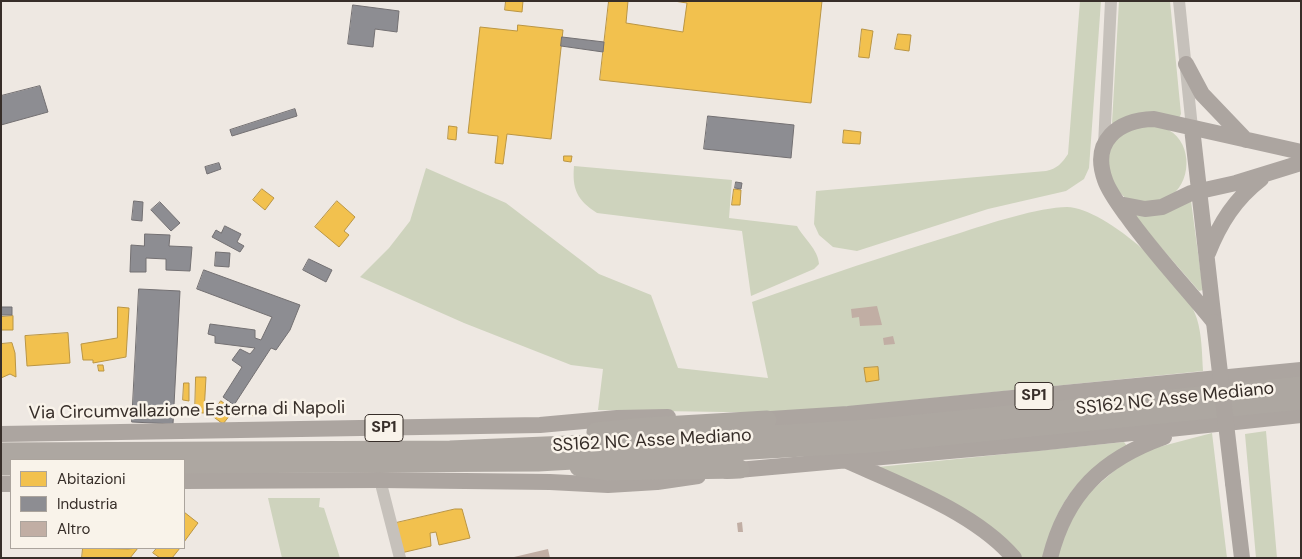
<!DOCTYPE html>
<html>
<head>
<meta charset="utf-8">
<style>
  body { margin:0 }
  #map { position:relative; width:1302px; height:559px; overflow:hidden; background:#eee8e2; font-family:"DM Sans",sans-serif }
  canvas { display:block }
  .frame { position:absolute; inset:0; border:2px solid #372e29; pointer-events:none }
  .legend { position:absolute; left:10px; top:459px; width:175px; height:90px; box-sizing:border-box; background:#f9f3ea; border:1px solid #aba49d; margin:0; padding:6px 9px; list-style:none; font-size:15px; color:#372e29 }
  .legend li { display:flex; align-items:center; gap:10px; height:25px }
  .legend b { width:25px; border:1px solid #aba49d }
</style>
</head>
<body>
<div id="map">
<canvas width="1302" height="559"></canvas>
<div class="frame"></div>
<ul class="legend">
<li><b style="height:14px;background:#f2c14e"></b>Abitazioni</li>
<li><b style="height:14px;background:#8d8d92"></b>Industria</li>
<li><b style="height:14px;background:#c1aea4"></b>Altro</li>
</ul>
</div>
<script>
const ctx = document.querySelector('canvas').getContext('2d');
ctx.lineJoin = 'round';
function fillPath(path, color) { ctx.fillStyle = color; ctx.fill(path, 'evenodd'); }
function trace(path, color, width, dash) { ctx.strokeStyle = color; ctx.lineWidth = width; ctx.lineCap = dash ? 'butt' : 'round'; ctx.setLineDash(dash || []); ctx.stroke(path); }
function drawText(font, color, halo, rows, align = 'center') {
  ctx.font = font + ' "DM Sans",sans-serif'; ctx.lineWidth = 5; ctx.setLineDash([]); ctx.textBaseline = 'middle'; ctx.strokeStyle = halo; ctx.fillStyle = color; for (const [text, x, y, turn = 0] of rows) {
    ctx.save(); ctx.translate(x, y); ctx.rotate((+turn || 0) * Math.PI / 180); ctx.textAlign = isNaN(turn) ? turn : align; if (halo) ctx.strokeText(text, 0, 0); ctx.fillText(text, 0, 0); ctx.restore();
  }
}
fillPath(new Path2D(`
  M1080,1H1101L1089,168L1084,179L1066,191L988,209L857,251L833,247L819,235L814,224L816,191L1046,171C1057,169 1062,163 1068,154Z
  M1119,1H1170L1181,114L1179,118L1112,123Z
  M1141,124C1148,126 1157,126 1164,128C1192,138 1193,179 1172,195C1165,201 1155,202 1147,204C1117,208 1096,161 1115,140C1120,133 1134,129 1141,124Z
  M574,166L732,180L729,218L797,226C804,239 818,249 819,264L814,269L751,296L742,231L597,213C577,200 572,189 574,166Z
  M426,168L506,203L599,274L651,295L678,368L768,378L752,302C821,277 890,254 960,233C987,224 1040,207 1067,207C1106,208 1187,281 1197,319C1202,335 1202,355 1203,371L786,413L598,410L603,369L571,365L464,323L360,277L389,248L410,221Z
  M1191,201L1203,290L1199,291L1132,214Z
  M1266,431L1277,558H1256L1245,434Z
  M1212,433L1227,558H1056L1077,503L1128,459L1155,448Z
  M1124,442L1127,446C1079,473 1055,503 1044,558H1022L878,467Z
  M268,498H320L319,507L324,508L340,558H282Z`), '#ced3bd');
const homes = new Path2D(`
  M506,1H523L522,12L505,10Z
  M609,1H628L626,23L683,32L687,3L674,1H822L811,103L600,80Z
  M518,25L563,30L551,139L507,134L503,164L495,163L498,136L468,133L480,27L517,31Z
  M862,29L873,31L869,58L859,57Z
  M898,34L911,35L909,51L895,49Z
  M449,126L457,127L456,140L448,139Z
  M844,130L861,132L860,144L843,143Z
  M564,156H572L571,162L564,161Z
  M262,189L274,198L265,210L253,200Z
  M734,189L741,190L740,205H732Z
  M337,201L355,217L344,231L349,235L339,247L315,227Z
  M118,307L129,308L126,357L93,363V360H83L81,344L117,338Z
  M13,316V330H1V317Z
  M68,333L70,363L27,366L25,336Z
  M12,343L15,353L16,377L10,374L1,378V344Z
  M98,365H103L104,371H99Z
  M878,367L879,380L866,382L864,368Z
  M196,377H206L204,413H195Z
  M184,383H189V401L183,400Z
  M221,401L234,410L223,424L211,415Z
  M255,404L259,407L253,416L249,413Z
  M455,509H462L470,538L439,545L436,532L430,533L431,546L401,553L396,523Z
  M184,512L198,523L184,542Z
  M83,548L128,549L138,548L130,558H82Z
  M157,548H180L172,558H160L153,553Z`);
fillPath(homes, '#f2c14e');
trace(homes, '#ba9543', 1);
const industry = new Path2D(`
  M353,5L399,11L397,32L375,29L373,47L348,44Z
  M562,37L604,42L603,52L561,46Z
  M40,86L48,112L1,125V96Z
  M295,109L297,116L232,136L230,130Z
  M708,116L794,125L791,158L704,149Z
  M219,163L221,169L207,174L205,167Z
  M736,182L742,183L741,189L735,188Z
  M134,201L143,202L142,221L132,220Z
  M160,202L180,223L171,231L151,210Z
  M225,226L241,234L237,242L244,246L240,252L212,237L216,230L221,233Z
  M145,234L170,235L169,246L192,247L190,271L166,270V259L146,258V272H130L131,245L144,246Z
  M216,252L230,253L229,267L215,266Z
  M309,259L332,270L326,282L303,270Z
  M204,270L300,305L290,330L276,350L271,348L234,405L223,397L242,367L232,360L240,349L250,354L255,348L215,343V336L208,334L210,324L255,330V338L261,340L272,317L197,289Z
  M139,289L180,291L173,424L132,422Z
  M1,307H12V315H1Z`);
fillPath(industry, '#8d8d92');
trace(industry, '#737072', 1);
fillPath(new Path2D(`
  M877,306L882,325L860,326L859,317L852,318L851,309Z
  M893,336L895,344L884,345L883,338Z
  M742,522L743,532H738L737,523Z
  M548,549L550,558H515L514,557Z`), '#c1aea4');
trace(new Path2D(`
  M1179,1L1192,128
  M1104,145L1111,1
  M380,480L400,558`), '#c6c1bb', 12);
trace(new Path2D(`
  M1186,64L1202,94L1246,140
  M1192,128L1214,322
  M1119,204L1145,209L1162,207L1191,193L1236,183L1301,163
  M1208,253C1220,223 1235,199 1261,179
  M1214,322C1185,286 1153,253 1127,216C1119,205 1109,192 1105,180C1091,141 1118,120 1154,119L1301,152
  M755,420L848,414L1301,370
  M1,434L540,425L617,418L668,417
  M847,461C901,485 976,513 1014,558
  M727,471L1038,443L1301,415
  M184,481L380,480L550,482L608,485L657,482L698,476
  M1233,483L1242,558
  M1,484H11
  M1050,558C1066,494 1102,459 1164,437`), '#aca5a0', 16);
trace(new Path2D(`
  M596,432L646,427L767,420
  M1,452L450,450L687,440L868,429L1301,386
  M184,464L538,462L874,443L1301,400
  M1,466H11
  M579,467L608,471L740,469`), '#ada7a1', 19);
trace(new Path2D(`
  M1214,322L1233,483`), '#aca5a0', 16);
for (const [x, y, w] of [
  [1034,396,38],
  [384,428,38]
]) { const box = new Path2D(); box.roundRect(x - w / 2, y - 13.5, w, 27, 4); ctx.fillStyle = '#f9f3ea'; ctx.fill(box); trace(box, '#372e29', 1); }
drawText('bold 16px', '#372e29', null, [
  ["SP1",1034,396],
  ["SP1",384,428]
]);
drawText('18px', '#372e29', '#f9f3ea', [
  ["SS162 NC Asse Mediano",1175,399,-6],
  ["Via Circumvallazione Esterna di Napoli",187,411,-1],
  ["SS162 NC Asse Mediano",652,441,-3]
]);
</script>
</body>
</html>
